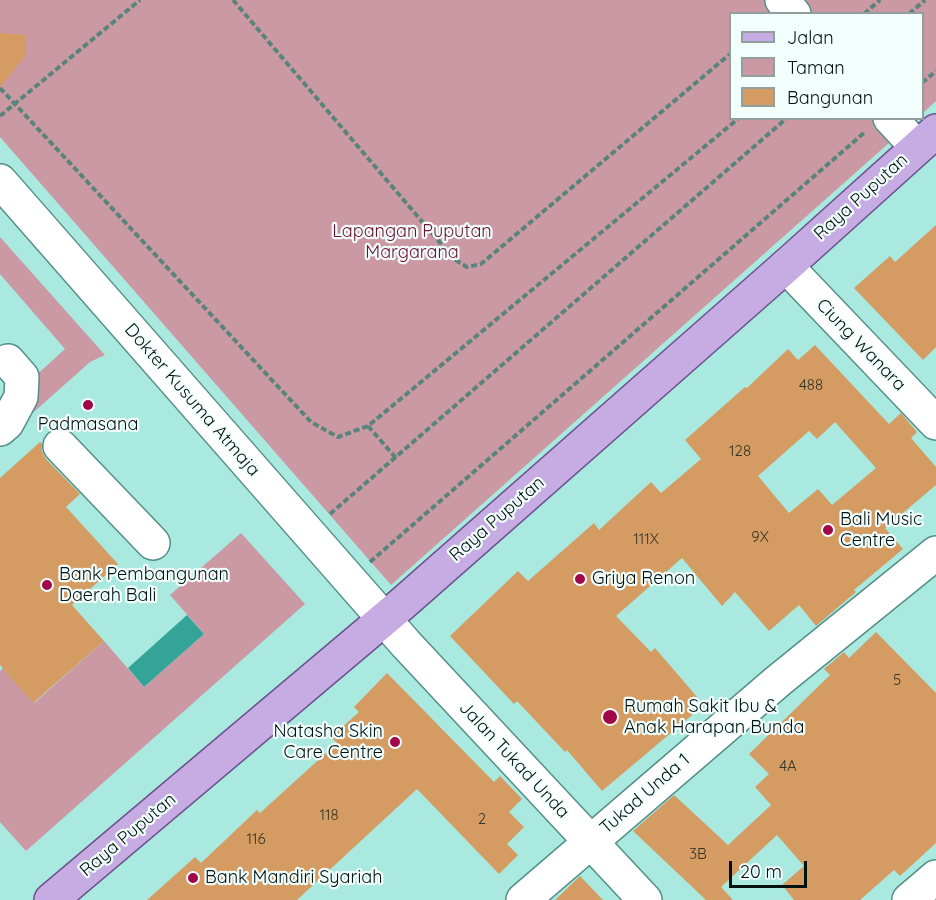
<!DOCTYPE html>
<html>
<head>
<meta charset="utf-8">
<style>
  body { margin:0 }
  #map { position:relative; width:936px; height:900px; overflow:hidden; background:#aae9e0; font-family:Quicksand,sans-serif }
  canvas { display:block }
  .legend { position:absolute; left:729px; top:12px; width:195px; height:108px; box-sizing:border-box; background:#f2fefc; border:2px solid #91a09e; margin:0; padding:8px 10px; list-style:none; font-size:18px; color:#001210 }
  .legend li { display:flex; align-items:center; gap:12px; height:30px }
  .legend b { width:30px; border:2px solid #91a09e }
  .scale { position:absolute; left:729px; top:861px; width:78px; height:27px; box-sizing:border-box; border:3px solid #001210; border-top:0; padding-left:8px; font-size:18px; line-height:21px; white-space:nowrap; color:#001210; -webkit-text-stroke:4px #f2fefc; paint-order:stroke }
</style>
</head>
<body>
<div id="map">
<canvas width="936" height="900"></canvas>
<ul class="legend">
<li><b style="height:8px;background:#c7ace3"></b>Jalan</li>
<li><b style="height:16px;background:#cb99a3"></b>Taman</li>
<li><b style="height:16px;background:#d49c63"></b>Bangunan</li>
</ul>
<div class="scale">20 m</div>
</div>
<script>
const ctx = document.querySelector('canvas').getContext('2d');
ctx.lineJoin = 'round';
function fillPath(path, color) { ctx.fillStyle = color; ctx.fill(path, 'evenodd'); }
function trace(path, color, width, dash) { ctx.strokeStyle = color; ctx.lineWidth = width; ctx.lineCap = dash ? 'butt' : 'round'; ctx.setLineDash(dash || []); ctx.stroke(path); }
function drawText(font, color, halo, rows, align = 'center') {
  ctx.font = font + ' Quicksand,sans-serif'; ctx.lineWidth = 4.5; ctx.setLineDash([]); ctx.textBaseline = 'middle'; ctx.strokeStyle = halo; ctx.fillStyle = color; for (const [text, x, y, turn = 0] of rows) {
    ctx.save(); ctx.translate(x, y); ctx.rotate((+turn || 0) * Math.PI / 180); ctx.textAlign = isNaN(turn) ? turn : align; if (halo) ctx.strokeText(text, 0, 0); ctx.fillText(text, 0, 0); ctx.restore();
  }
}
fillPath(new Path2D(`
  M0,0H936V101L923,113L922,14H730V118L916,119L391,585L0,137Z
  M0,237L105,355L90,362L17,427L32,379L65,349L0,274Z
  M241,533L305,604L26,851L0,822V671L3,668L34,703L104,641L144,687L204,634L170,595Z`), '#cb99a3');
fillPath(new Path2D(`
  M187,615L204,634L144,687L128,668Z`), '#34a499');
fillPath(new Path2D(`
  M0,33L26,35V55L0,87Z
  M936,225V347L923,360L854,288L890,256L895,262Z
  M815,345L889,424L901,413L917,432L911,438L936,467V485L885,528L903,549L854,590L856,592L816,626L799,605L769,631L735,592L722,606L682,558L616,616L651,652L655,648L704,705L602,791L567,750L565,752L517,701L514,704L450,636L518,571L528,581L594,523L599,530L651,482L661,493L701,459L685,440L745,387L747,388L788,349L798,360ZM835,422L876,468L832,505L818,489L789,513L758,476L809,431L817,439Z
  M40,442L42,444V451L46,459L80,494L66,507L118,564L72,605L104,641L33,703L0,665V478Z
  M876,632L936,693V843L900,876L894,870L860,900H794L782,885L804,866L777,835L721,887L733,900H706L633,831L674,795L728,845L771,805L755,787L769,774L749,754L830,675L824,669L844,652L849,658Z
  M387,673L494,782L500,776L522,799L509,812L524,827L507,844L518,855L499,874L417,789L297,900H147L195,857L201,863L257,810L260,813L337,743L331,737L359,712L354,707Z
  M580,876L603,900H555Z`), '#d49c63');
const minor = new Path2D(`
  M782,0L794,14
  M890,118L917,147
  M0,181L406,644L645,900
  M786,266L936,423
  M0,429L7,423L21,397L22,377L8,361
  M60,446L153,543
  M523,900L778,681L936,553
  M909,900L936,877`);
const major = new Path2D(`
  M51,900L402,604L786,266L936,131`);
trace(minor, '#538f88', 36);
trace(major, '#69528d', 36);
trace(new Path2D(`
  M233,0L454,259L467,267L481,264L730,54
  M864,14L880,0
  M909,14L925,0
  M922,83L936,71
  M0,88L311,422L338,437L368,426L739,118
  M0,116L140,0
  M368,426L396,458
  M330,514L787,118
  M370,562L865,132`), '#59837d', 4, [6, 3]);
trace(minor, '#fff', 33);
trace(major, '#c7ace3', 33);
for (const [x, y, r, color] of [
  [88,405,6,"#a00648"],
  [828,530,6,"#a00648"],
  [580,579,6,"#a00648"],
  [47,585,6,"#a00648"],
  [610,717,8,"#a00648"],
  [395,742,6,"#a00648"],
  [193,878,6,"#a00648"]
]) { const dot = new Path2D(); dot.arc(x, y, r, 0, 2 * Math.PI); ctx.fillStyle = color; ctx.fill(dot); trace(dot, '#f2fefc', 2); }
drawText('15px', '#353425', null, [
  ["488",811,385],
  ["128",740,451],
  ["9X",760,537],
  ["111X",646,539],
  ["5",897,680],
  ["4A",788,766],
  ["118",329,815],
  ["2",482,819],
  ["116",256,839],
  ["3B",698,854]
]);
drawText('18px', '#001210', '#f2fefc', [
  ["Raya Puputan",861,197,-42],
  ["Ciung Wanara",861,345,46],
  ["Dokter Kusuma Atmaja",192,400,49],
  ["Raya Puputan",497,519,-41],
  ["Jalan Tukad Unda",514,760,47],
  ["Tukad Unda 1",645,794,-41],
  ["Raya Puputan",128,835,-40]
]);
drawText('18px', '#6f0f32', '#f2fefc', [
  ["Lapangan Puputan",412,232],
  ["Margarana",412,253]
]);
drawText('18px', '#001210', '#f2fefc', [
  ["Padmasana",88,425,"center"],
  ["Bali Music",840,520],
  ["Centre",840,541],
  ["Bank Pembangunan",59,575],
  ["Daerah Bali",59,596],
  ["Griya Renon",592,579],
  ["Rumah Sakit Ibu &",624,707],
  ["Anak Harapan Bunda",624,728],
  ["Natasha Skin",383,732,"right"],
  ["Care Centre",383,753,"right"],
  ["Bank Mandiri Syariah",205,878]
], 'left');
</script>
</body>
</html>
